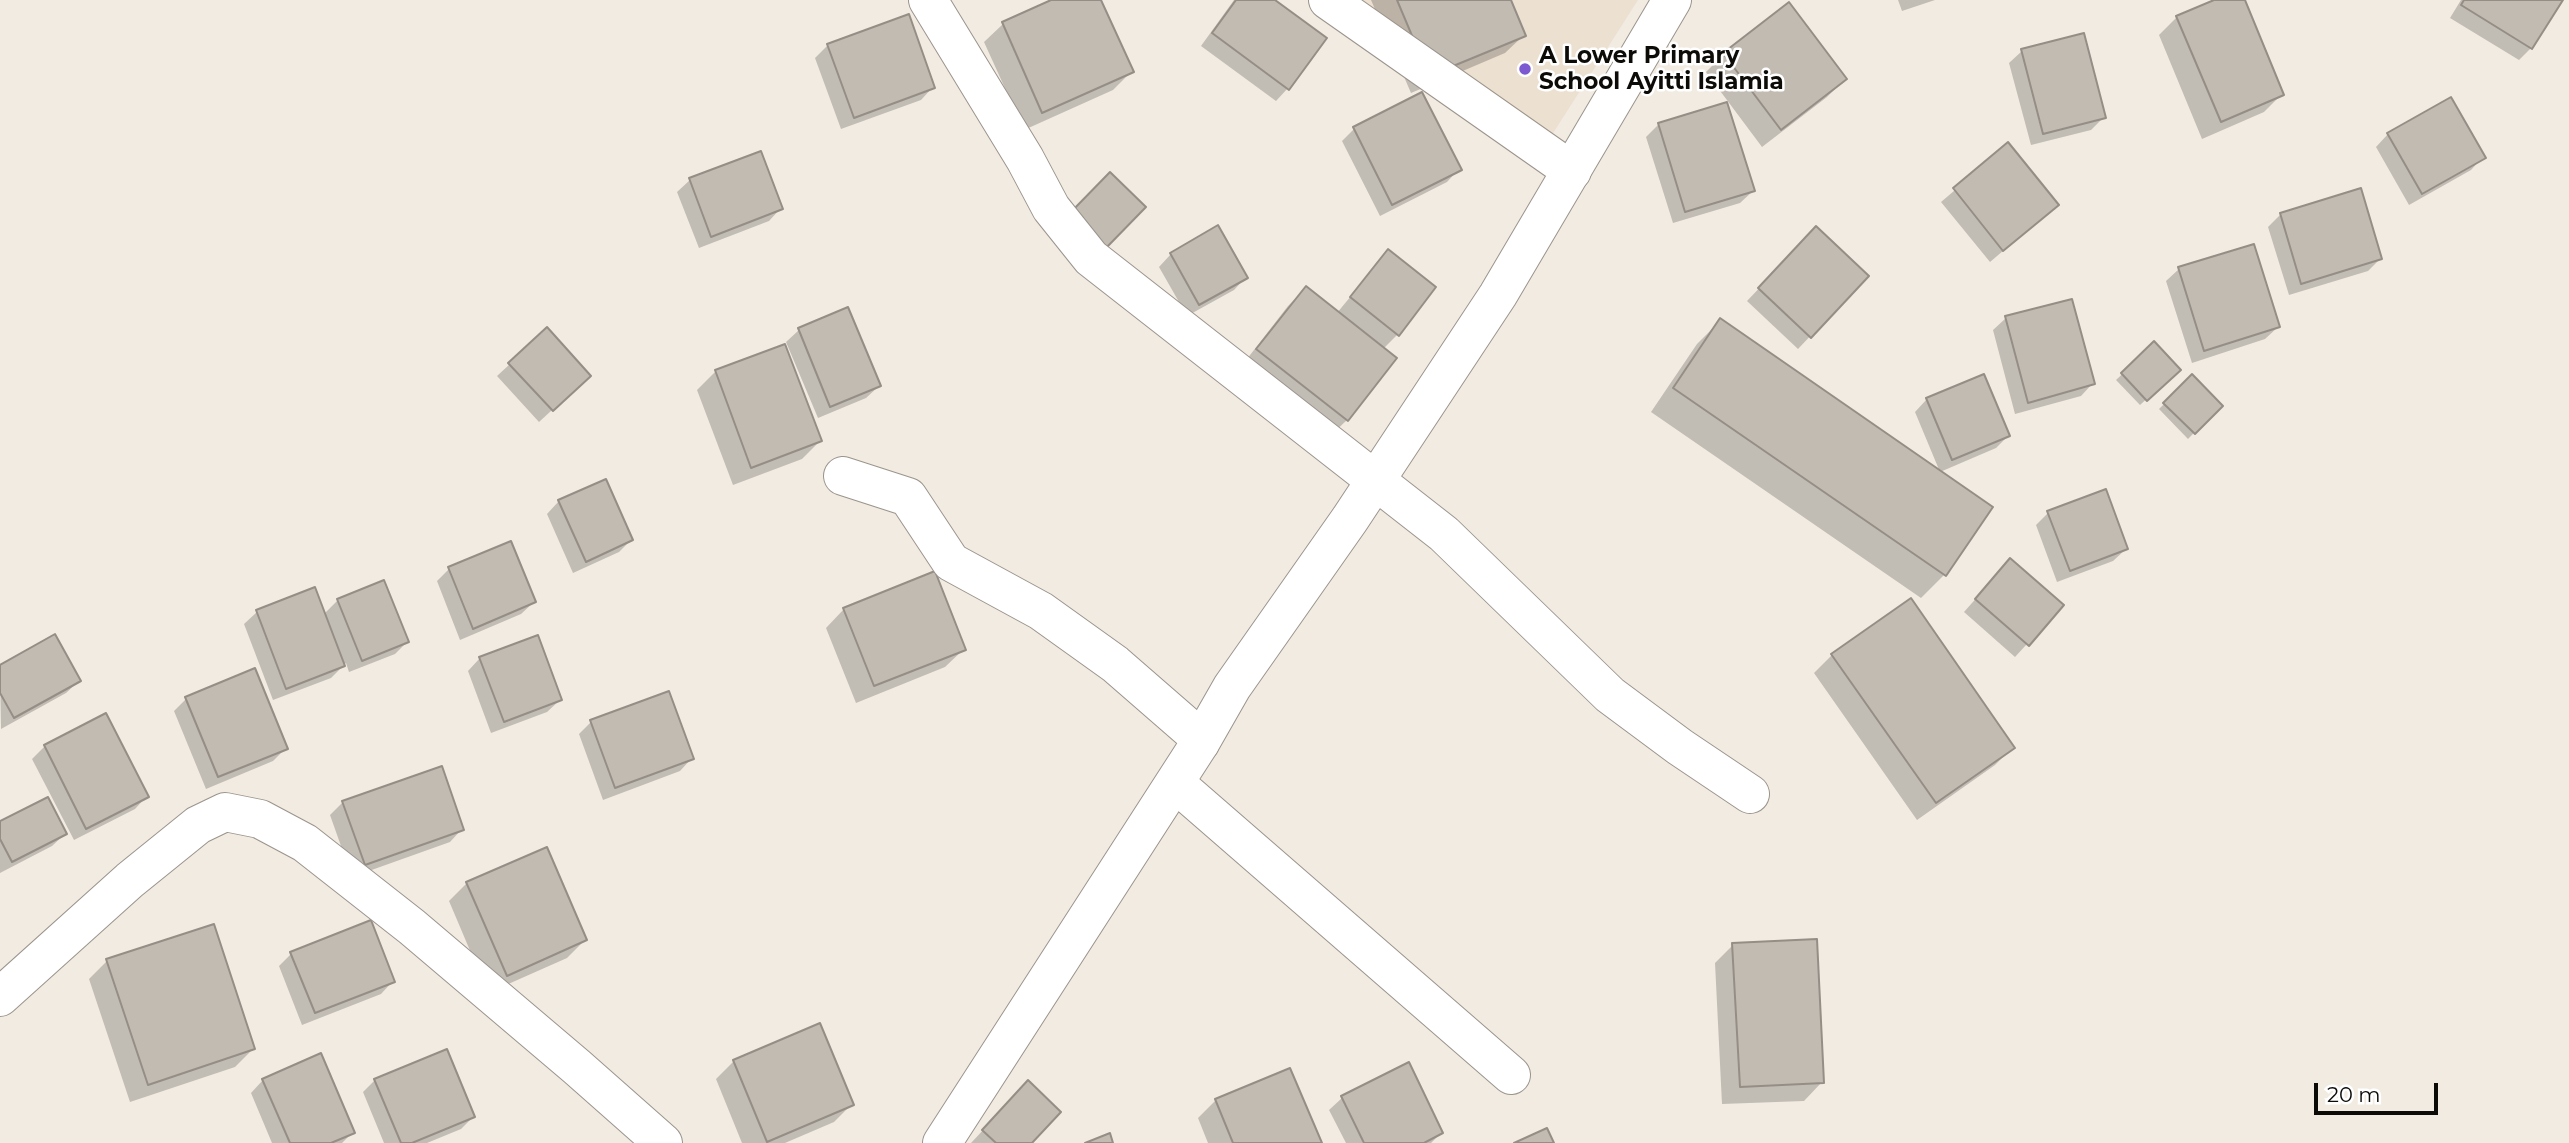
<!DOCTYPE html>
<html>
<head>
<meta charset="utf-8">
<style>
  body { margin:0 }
  #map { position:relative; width:2569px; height:1143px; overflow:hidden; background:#f2ebe2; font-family:Montserrat,sans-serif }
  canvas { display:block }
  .scale { position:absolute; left:2314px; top:1083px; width:124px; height:32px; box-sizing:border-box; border:4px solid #0d0b08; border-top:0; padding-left:9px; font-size:21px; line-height:24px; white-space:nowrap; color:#0d0b08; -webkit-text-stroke:5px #fff; paint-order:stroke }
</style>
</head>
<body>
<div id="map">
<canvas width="2569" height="1143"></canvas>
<div class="scale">20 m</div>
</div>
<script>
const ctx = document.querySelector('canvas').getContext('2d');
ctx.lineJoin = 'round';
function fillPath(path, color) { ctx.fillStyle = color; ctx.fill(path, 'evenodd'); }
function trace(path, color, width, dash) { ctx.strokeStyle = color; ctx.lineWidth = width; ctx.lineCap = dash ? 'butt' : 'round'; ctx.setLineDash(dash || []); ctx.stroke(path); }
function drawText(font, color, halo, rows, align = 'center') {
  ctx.font = font + ' Montserrat,sans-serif'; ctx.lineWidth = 5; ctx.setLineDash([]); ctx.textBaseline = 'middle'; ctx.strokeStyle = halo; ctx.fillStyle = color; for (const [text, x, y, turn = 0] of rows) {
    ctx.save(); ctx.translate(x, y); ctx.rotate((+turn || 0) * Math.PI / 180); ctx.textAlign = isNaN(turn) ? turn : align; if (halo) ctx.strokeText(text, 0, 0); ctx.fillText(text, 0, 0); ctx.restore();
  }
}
fillPath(new Path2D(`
  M1362,0H1638L1550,138Z`), '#ece0d0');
fillPath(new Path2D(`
  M1055,0H1099L1131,72L1113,90L1024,130L984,42L1003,24Z
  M1234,0H1272L1288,88L1276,101L1201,46Z
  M1371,0H1509L1524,35L1505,53L1411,93Z
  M1898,0H1935L1902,11Z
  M2218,0H2243L2282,94L2264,112L2202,139L2159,35L2177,17Z
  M2461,0H2561L2531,48L2519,60L2450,18Z
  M828,45L933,87L921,100L841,129L815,58Z
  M2022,51L2104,117L2091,130L2031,145L2009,63Z
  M1724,54L1845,79L1827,97L1762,147L1706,72Z
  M1726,104L1753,191L1740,203L1673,223L1646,137L1658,125Z
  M1354,129L1459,169L1447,182L1380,216L1342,141Z
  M2388,134L2483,157L2471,170L2409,205L2376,147Z
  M2008,145L2057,205L1990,262L1941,202Z
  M690,180L781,208L769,221L699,248L677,192Z
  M2281,214L2380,259L2368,271L2289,295L2268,227Z
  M1804,241L1867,276L1798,349L1747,301Z
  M1388,251L1397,335L1383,349L1347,420L1328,438L1240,368L1288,306L1306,288L1337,313Z
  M1171,254L1246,277L1234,290L1187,316L1159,267Z
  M2179,269L2278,327L2265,339L2192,363L2166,281Z
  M847,310L879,386L866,398L818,418L786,342L799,330Z
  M2006,318L2093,383L2081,396L2015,414L1993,330Z
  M1720,321L1990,507L1944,575L1921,598L1651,412L1697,344Z
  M2154,344L2178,370L2140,405L2116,380Z
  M510,364L576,388L539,422L497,376Z
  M716,371L820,441L802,459L733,485L697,390Z
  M2192,377L2220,406L2188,439L2159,409Z
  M1927,399L2008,436L1996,448L1940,472L1915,412Z
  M559,501L631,540L619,552L573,573L547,514Z
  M2048,513L2126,549L2113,561L2057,582L2036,525Z
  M2010,560L2062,606L2015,657L1964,612Z
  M449,569L534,602L521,614L460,640L437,581Z
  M338,600L407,642L395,654L349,672L346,663L331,678L273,700L244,624L257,612L324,614Z
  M844,609L964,649L945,667L856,703L826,628Z
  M1832,655L2013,747L1995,765L1917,820L1814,673Z
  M480,658L560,700L547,712L491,733L468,671Z
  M0,667L79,681L66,693L1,729Z
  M186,699L286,748L273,761L206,789L174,711Z
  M591,722L692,758L680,771L603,800L579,734Z
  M45,746L147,796L135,809L74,840L32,759Z
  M441,768L462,829L450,842L352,877L330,815L342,803Z
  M0,823L65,834L52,846L0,873Z
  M467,883L585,940L567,958L488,993L449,901Z
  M1733,945L1822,1082L1804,1101L1722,1104L1715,963Z
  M291,954L393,981L381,994L302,1025L279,966Z
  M107,961L253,1049L235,1067L130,1102L89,979Z
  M734,1061L852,1104L834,1122L785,1143H742L716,1079Z
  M1408,1065L1441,1133L1431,1143H1346L1329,1110L1342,1098Z
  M263,1080L353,1132L342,1143H272L251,1093Z
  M375,1080L473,1117L461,1129L427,1143H384L363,1092Z
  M1016,1095L1029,1143H971Z
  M1216,1100L1320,1143H1208L1198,1118Z`), '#0003');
const building = new Path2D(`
  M1051,0H1101L1134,72L1042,113L1002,22Z
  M1236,0H1275L1327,38L1289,90L1212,33Z
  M1397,0H1511L1526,36L1429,76Z
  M2214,0H2245L2284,95L2221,122L2176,16Z
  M2464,0H2563L2532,49L2461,5Z
  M1789,2L1847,79L1781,130L1723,53Z
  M909,14L935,88L854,118L827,44Z
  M2084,33L2106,118L2043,134L2021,49Z
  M1422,92L1462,170L1392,205L1353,127Z
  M2451,97L2486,158L2422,194L2387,133Z
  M1727,102L1755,191L1685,212L1658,123Z
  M2008,142L2059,205L2003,251L1953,188Z
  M761,151L783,209L711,237L689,178Z
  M1110,172L1146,207L1106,248L1070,213Z
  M2361,188L2382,259L2301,284L2280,213Z
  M1218,225L1248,278L1199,305L1170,253Z
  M1816,226L1869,276L1811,338L1758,288Z
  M2254,244L2280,327L2204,351L2178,267Z
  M1388,249L1436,287L1399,336L1350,297Z
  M1306,286L1397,358L1348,421L1256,349Z
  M2072,299L2095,384L2028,403L2005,316Z
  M848,307L881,386L830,407L798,328Z
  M1720,318L1993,507L1946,576L1673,388Z
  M547,327L591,376L553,411L508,363Z
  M2154,341L2181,370L2147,401L2121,373Z
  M785,344L822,441L751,468L715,370Z
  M1984,374L2010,436L1952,460L1926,398Z
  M2192,374L2223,406L2195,434L2163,403Z
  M606,479L633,540L586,562L558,500Z
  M2106,489L2128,549L2070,571L2047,511Z
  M511,541L536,602L473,629L448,567Z
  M2010,558L2064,605L2029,646L1975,599Z
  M935,571L966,650L874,686L843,608Z
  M384,580L409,642L362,661L337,599Z
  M315,587L345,666L286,689L256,610Z
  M1911,598L2015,748L1936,803L1831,654Z
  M55,634L81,681L14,718L0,693V665Z
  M538,635L562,700L504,722L479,657Z
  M255,668L288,749L218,777L185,697Z
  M669,691L694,759L615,788L590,720Z
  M106,713L149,797L86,829L44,745Z
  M442,766L464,830L365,865L342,801Z
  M48,797L67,834L12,862L0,839V821Z
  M547,847L587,940L507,976L466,882Z
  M371,920L395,982L315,1013L290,952Z
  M214,924L255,1049L148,1085L106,959Z
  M1817,939L1824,1083L1740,1087L1732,943Z
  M820,1023L854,1105L767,1142L733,1060Z
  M447,1049L475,1117L412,1143H401L374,1079Z
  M321,1053L355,1133L331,1143H290L262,1079Z
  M1409,1062L1443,1133L1424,1143H1364L1341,1096Z
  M1290,1068L1322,1143H1233L1215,1099Z
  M1028,1080L1061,1112L1032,1143H996L982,1130Z
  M1547,1128L1554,1143H1514Z
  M1110,1133L1113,1143H1085Z`);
fillPath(building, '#c2bbb1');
trace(building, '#958e86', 2);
const minor = new Path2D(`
  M928,0L1025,159L1051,208L1091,258L1444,534L1610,695L1680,747L1750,794
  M1328,0L1572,171
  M843,476L908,497L951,562L1041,611L1115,664L1192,731L1200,743
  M1175,783L1511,1075
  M0,997L130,880L198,825L225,812L260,819L305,843L412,927L577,1067L663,1143`);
const major = new Path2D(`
  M942,1143L1200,743L1232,687L1350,519L1498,295L1672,0`);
trace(minor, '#9b948c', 40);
trace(major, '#9b948c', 40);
trace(minor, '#fff', 38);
trace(major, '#fff', 38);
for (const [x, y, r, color] of [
  [1525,69,7,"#7c58d1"]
]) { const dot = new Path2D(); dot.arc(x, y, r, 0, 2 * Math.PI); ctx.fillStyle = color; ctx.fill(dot); trace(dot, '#fff', 2.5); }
drawText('bold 23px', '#0d0b08', '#fff', [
  ["A Lower Primary",1539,56],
  ["School Ayitti Islamia",1539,82]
], 'left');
</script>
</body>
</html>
